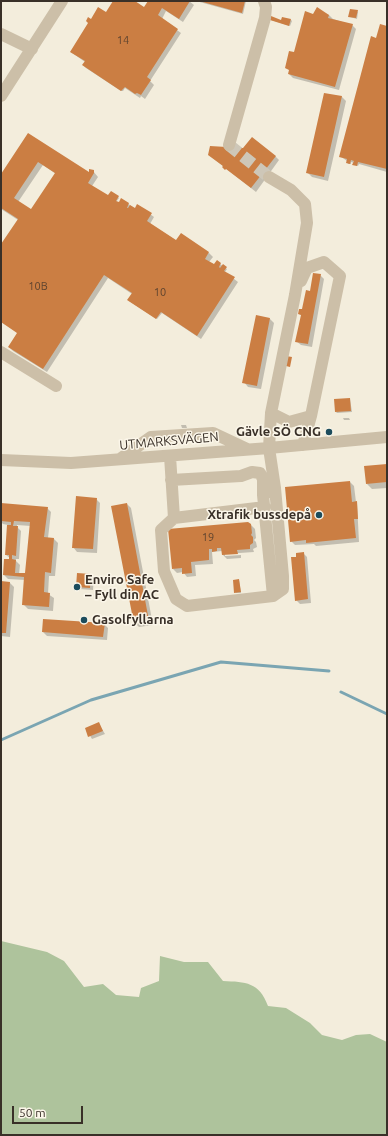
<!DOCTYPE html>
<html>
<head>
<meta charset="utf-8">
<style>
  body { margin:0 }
  #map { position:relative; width:388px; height:1136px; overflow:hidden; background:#f3eddc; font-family:Ubuntu,sans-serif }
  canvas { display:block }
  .frame { position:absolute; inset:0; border:2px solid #393028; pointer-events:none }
  .scale { position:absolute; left:12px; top:1106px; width:71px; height:18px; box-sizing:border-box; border:2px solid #393028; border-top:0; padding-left:5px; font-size:12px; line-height:14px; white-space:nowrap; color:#393028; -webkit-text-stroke:3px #fbf6e9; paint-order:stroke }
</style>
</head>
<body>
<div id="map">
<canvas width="388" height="1136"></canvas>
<div class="frame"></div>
<div class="scale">50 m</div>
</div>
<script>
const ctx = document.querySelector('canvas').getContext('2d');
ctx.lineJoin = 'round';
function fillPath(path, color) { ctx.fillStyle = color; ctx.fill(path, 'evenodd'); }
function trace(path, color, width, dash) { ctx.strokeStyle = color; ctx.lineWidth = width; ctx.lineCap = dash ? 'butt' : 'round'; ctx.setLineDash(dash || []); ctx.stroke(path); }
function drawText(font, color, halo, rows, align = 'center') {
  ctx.font = font + ' Ubuntu,sans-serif'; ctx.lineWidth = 3; ctx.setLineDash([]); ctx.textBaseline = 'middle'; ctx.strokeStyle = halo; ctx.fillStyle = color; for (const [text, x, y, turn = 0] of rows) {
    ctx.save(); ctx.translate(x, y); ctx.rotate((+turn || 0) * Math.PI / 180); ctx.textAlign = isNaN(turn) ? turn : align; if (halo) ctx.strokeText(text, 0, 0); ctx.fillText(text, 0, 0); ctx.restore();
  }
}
fillPath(new Path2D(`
  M1,941L47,952L64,961L84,987L103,984L116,995L139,997L141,988L159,981L160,956L184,962H208L223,981C246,982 259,982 268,1006L286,1008L310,1023L322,1035L342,1040L356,1035L370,1034L387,1042V1135H1Z`), '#aec39c');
fillPath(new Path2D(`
  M114,1H134L145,8L149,1H189L194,5L183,22L166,11L162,19L181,33L150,81L154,85L145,99L141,96L140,98L125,88L123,91H121L86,68L83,65L85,62L71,52L91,20L106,13Z
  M196,1H246L243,14Z
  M317,9L329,15L333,19L352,25L356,29L339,90L293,78L289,74L290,70L286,68Z
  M357,11L358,12L357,19L350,17Z
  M271,20H291L292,21L290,26Z
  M387,27V172L359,164L358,166L355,165L354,163L351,162V164H348L347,161L340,156L377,39Z
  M325,94L342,97L346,101L328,181L312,177L308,173Z
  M28,134L90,174L93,171L98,177L92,186L108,197H118L119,198L116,202L122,206V199L135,209L138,205L154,217L150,224L177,241L181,235L209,253L213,257L209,262L218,268L220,264L227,269L225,272L238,282L201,339L162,313L157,319L129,301L132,294L108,278L47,372L13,351L9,347L18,333L1,322V246L18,220L1,209V176ZM43,165L56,174L32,211L18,202Z
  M209,155L275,156L279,160L256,192Z
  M320,275L324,279L312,347L301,345L296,341L302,315L299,314L303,311L311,292Z
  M257,316L270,319L274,323L261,389L248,387L244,382Z
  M350,399L352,412L337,413L336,412Z
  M343,418H349L350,420H344Z
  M181,425H186L187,428H182Z
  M387,465V488L372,489L367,484Z
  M350,482L354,486L356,502L357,503L359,542L316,546L314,544L295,545L291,541Z
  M96,499L100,503L97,553L77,552L73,547Z
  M1,504L47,508L51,512L48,538L54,539L58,543L55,576H49L48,594L54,598L53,611L28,609L24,605L25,580L8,579L4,575L10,558L6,555L8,525L3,524L1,522ZM17,525L31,526L26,575L19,574L20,565L16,561V559H19L21,531L17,527Z
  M127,504L131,508L153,625L139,627L135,623Z
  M251,525L255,529L256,538L254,540L256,542L257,547L253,549L254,552L225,554V556L241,555V558L227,559L223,555L222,551L212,552L213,564L195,565L196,576L187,577L183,572L177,573L173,569Z
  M303,553L307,557L311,603L300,604L296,600L297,558Z
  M78,574L91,575L94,578L93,590L79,589L77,587Z
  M239,580L241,593H236L235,592Z
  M1,582L10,583L14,587L10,637L1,636Z
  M104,624L108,628L107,640L47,636L43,632Z
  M99,724L105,734L92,739L86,729Z`), '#0003');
trace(new Path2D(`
  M341,692L387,714
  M1,740L91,700L221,662L329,671`), '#7aa5b2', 3);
fillPath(new Path2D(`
  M113,1H135L144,7L148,1H190L179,19L162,8L158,15L178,29L147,77L151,80L141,95L137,93L135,94L125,87L121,91L82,65L85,61L70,52L88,23L86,21L88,17L91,19L98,7L106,12Z
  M199,1H245L242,13Z
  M317,7L329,15L328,18L353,24L335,87L288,74L289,70L285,68L289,51L294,52L305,11L313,14Z
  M350,9L358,10L356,18L348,17Z
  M271,16L281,20L282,17L291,19L289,26L270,20Z
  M380,24L387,26V169L358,162L357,166L352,165L354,161L351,160L350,164L346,163L347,159L339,157L371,36L376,38Z
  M324,93L342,96L324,177L306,173Z
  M28,133L89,172V169L94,170V173L88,183L108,195L111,191L119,196L116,201L119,202L121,198L129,203L127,208H128L130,205L135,208L137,204L152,213L147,221L176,240L181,233L209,252L205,259L214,264L217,260L221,263L219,267L220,268L223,264L227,267L224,271L235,277L197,336L161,312L156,319L127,300L132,293L104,275L43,369L8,347L17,333L1,322V244L18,219L1,208V174ZM38,162L55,173L31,209L14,198Z
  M252,137L276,156L251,188L226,169L225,170L222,167L223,166L208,155L210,146L243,148Z
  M313,273L321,274L308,344L295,342L301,315L298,314L299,309H302L306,290L310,291Z
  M256,315L270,318L257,386L242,383Z
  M286,356L292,357L290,367L286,366Z
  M350,398L351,411L335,412L334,399Z
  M387,464V482L366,484L364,466Z
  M350,481L352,502L357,501L358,519H354L356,538L306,543V540L290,542L285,487Z
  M76,496L97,498L93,549L72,548Z
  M1,503L48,507L44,537L54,538L51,573L45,572L44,592L50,593L49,607L22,605L24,577L3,575L4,559H9V555H5L7,525H11V522L1,521ZM14,521L30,522L25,573H15L16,560L12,559V555L16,556L18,526H13Z
  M127,503L149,621L134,624L111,506Z
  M248,522L251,524L252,533L251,535L253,537V543L250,545V549L237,550L238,554L222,555L221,548H217V551L212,552V549H209V560L191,562L192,573L182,574V568L172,569L168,529Z
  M304,552L308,599L295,601L291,557H296V553Z
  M77,573L91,574L90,588L76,587Z
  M239,579L241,592L234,593L233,580Z
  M1,581L10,582L6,633H1Z
  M43,619L105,623L103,637L42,632Z
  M99,722L103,731L88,737L85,728Z`), '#cb7e43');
trace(new Path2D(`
  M229,145L269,177`), '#cec7b8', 12, [12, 6]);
trace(new Path2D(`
  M1,34L32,49
  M1,96L62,1
  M229,145L265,18L266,7L264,1
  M269,177L291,190L305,204L307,223L295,295L271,413L269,448L275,488L263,495L273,596
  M301,281L307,268L324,262L340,276L311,416L303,445
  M1,352L56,386
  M271,413L289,422L311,416
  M170,456L174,518L265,507
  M120,459L151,437L213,433L247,449
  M1,460L71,463L269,448L387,437
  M171,480L241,476L252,472L260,473L263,479V495
  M174,518L161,530L164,571L176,599L187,606L273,596L283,589V576L275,488`), '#ccbfa8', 12);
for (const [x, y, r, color] of [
  [329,432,4,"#1c4c5c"],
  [319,515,4,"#1c4c5c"],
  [77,587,4,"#1c4c5c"],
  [84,620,4,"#1c4c5c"]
]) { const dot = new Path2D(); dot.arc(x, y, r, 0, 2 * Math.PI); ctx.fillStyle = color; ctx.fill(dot); trace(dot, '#fbf6e9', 1.5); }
drawText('11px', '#5e442f', null, [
  ["14",123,40],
  ["10B",38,286],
  ["10",160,292],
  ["19",208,537]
]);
drawText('bold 13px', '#393028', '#fbf6e9', [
  ["Gävle SÖ CNG",321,432],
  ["Xtrafik bussdepå",311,515],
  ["Enviro Safe",85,580,"left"],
  ["– Fyll din AC",85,595,"left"],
  ["Gasolfyllarna",92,620,"left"]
], 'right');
drawText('13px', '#393028', '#fbf6e9', [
  ["UTMARKSVÄGEN",169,441,-5]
]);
</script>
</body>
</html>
